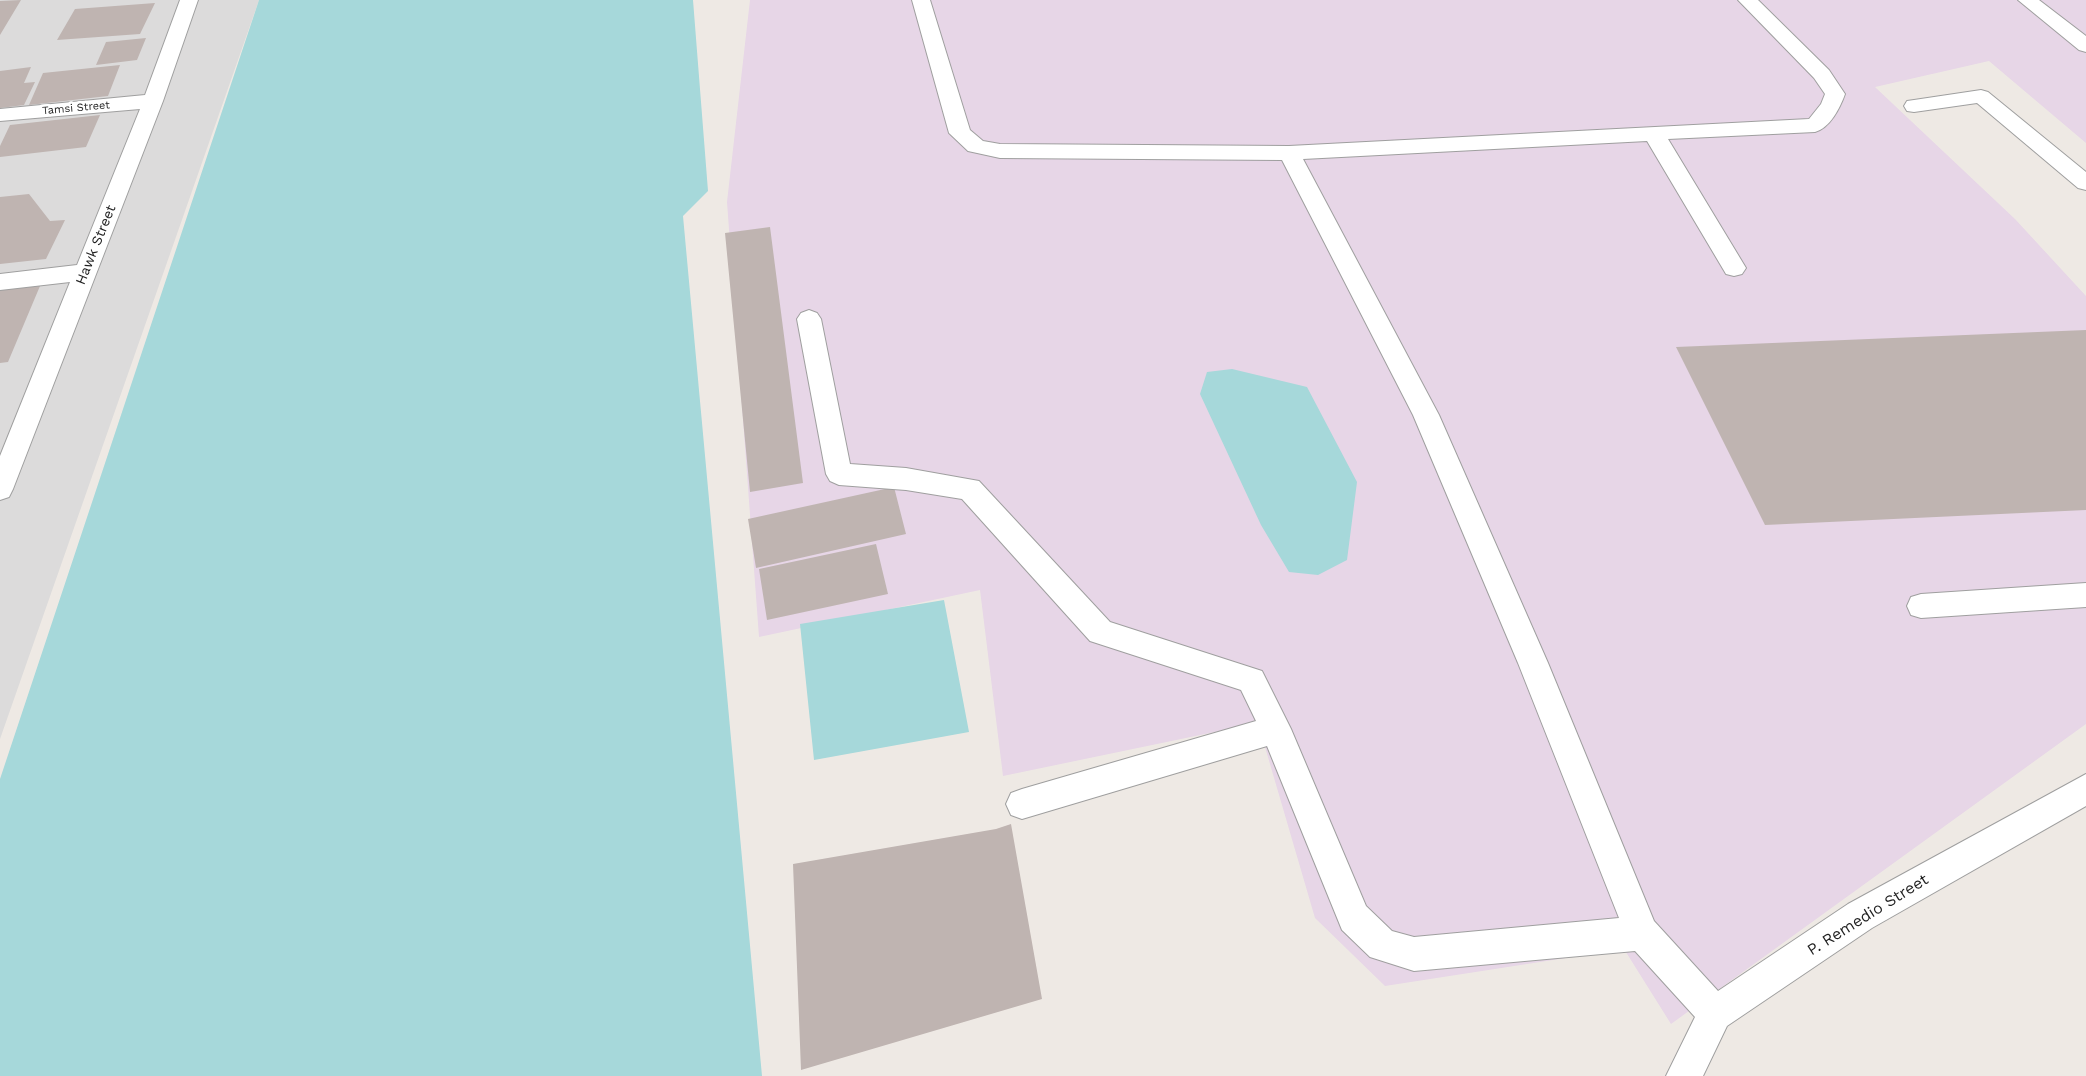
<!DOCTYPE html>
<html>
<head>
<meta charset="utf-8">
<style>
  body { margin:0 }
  canvas { display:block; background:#eee9e4 }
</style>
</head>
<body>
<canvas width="2086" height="1076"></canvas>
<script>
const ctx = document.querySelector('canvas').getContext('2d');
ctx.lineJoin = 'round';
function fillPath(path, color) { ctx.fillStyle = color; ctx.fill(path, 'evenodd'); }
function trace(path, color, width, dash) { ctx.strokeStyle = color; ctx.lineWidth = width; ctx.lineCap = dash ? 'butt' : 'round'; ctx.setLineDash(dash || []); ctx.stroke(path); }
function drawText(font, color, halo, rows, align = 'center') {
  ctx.font = font + ' "Work Sans",sans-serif'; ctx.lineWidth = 5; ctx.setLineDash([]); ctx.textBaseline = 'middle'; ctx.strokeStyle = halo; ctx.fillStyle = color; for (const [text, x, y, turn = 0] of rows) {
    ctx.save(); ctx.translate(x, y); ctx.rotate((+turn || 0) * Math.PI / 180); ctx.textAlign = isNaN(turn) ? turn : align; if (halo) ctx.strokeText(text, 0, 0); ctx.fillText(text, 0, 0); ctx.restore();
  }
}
fillPath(new Path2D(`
  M0,0H259L0,739Z`), '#dcdbdb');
fillPath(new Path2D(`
  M750,0H2086V143L1989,61L1875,87L2015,219L2086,296V724L1671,1024L1624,949L1385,986L1315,918L1258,723L1003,776L980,590L759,637L727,202Z`), '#e7d6e7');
fillPath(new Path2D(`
  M259,0H693L708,191L683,216L762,1076H0V779Z
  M1232,369L1307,387L1357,482L1347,560L1318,575L1289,572L1261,525L1200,394L1207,372Z
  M944,600L969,732L814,760L800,624Z`), '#a6d8da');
fillPath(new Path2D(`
  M21,0L0,35V1Z
  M155,3L140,34L57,40L75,9Z
  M146,38L137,60L96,65L106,42Z
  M120,65L108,96L29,105L43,73Z
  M31,67L24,83L35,82L24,105L0,108V71Z
  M100,115L86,147L0,157V146L10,125Z
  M29,194L50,221L65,220L46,259L0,264V197Z
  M770,227L803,483L750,492L725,233Z
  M40,286L8,362L0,363V290Z
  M2086,330V510L1765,525L1676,347Z
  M894,487L906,534L756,568L748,519Z
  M876,544L888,594L767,620L759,569Z
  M1011,824L1042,999L801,1070L793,864L996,829Z`), '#bfb4b1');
const minor = new Path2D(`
  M180,0H198L163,101L13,489L9,497L0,500V456L70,282L0,290V274L77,265L140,109L0,121V109L145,95Z
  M912,0H930L970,130L983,141L1000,144L1289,146L1809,119L1821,104L1825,94L1814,78L1738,0H1758L1829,70L1845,94C1840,108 1830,128 1815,132L1668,139L1746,268L1742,274L1734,276L1726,274L1647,141L1303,159L1439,415L1548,663L1654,921L1718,991L1848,904L2086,774V806L1872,928L1727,1026L1703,1076H1666L1695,1017L1635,951L1414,971L1370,957L1342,930L1267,746L1022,819L1011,815L1006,804L1011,793L1022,789L1256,721L1241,690L1090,641L962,499L906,490L839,485L830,481L826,474L797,319L801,313L809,310L817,313L821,319L850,464L906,468L979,481L1110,622L1262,671L1291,729L1366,906L1392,931L1414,937L1619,918L1518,663L1413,415L1282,160L1000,158L968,151L949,133Z
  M2018,0H2039L2086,36V52L2079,50Z
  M1981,90L1988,92L2086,172V190L2078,188L1977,103L1914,112L1907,111L1904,106L1907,101L1914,100Z
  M2086,583V607L1921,618L1911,615L1907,606L1911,597L1921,594Z`);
trace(minor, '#9f9f9f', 2);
fillPath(minor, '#fff');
drawText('11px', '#1e1e1e', '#fff', [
  ["Tamsi Street",76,108,-5]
]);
drawText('14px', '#1e1e1e', '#fff', [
  ["Hawk Street",96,245,-68]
]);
drawText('16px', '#1e1e1e', '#fff', [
  ["P. Remedio Street",1868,915,-32]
]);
</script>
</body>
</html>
